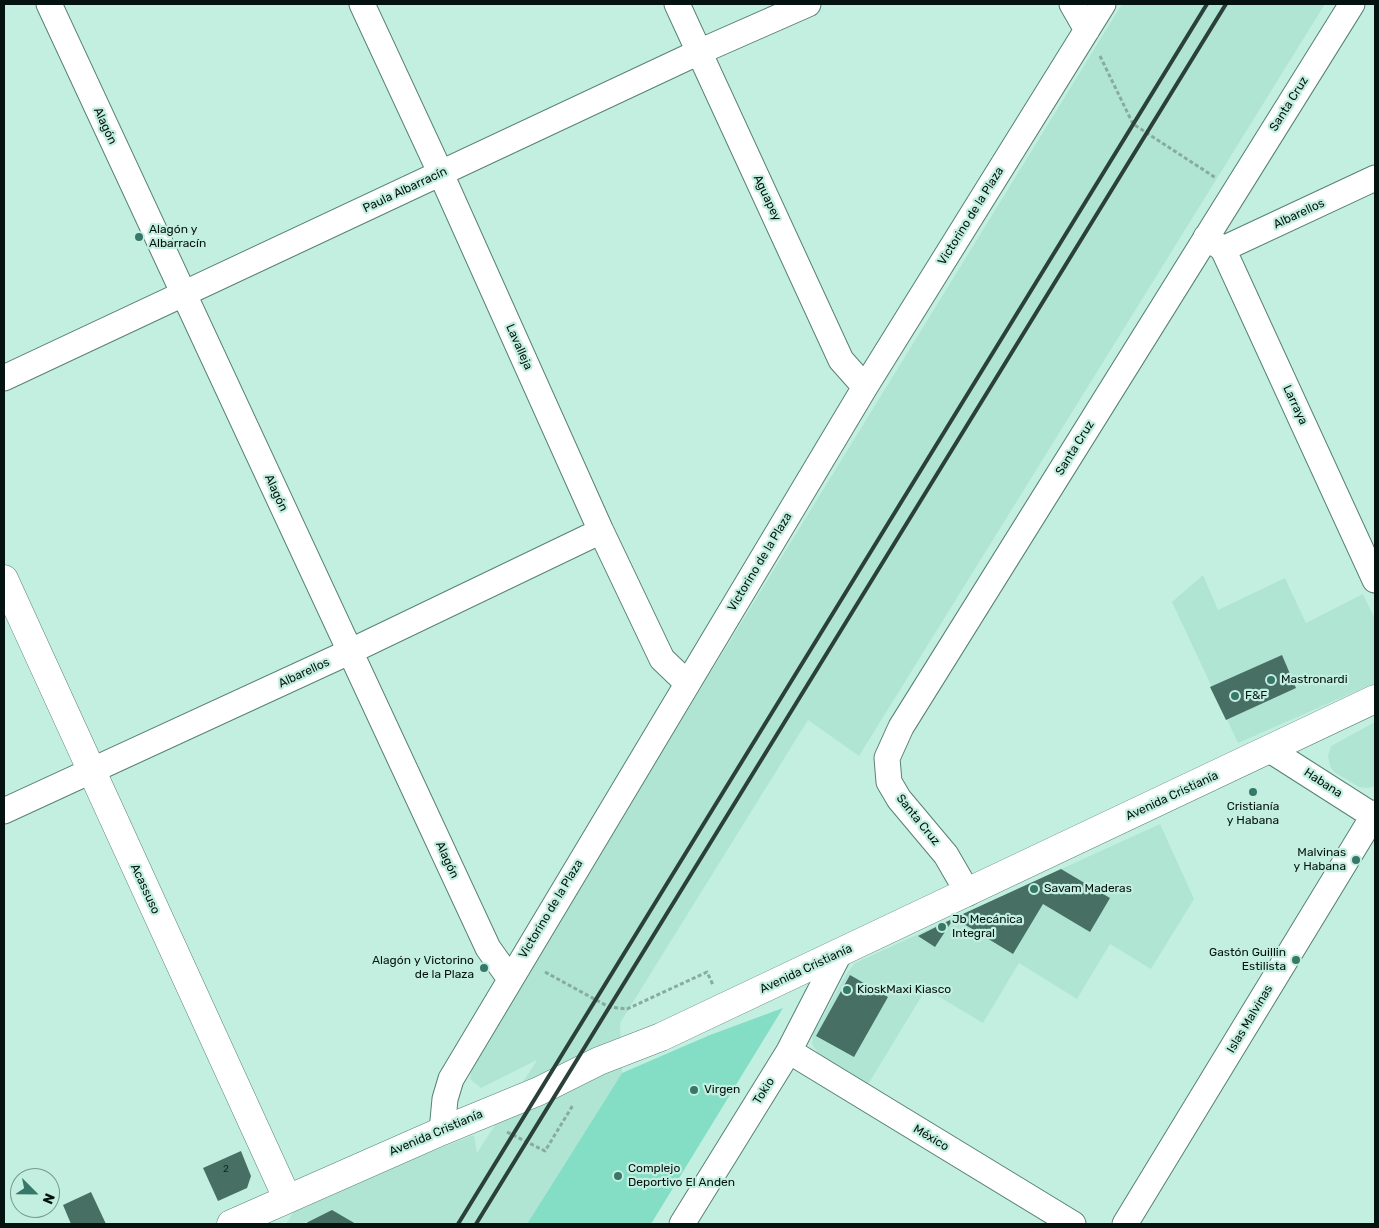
<!DOCTYPE html>
<html>
<head>
<meta charset="utf-8">
<style>
  body { margin:0 }
  #map { position:relative; width:1379px; height:1228px; overflow:hidden; background:#c3efe1; font-family:Rubik,sans-serif }
  canvas { display:block }
  .frame { position:absolute; inset:0; border:5px solid #04130f; pointer-events:none }
  .north { position:absolute; left:10px; top:1168px; width:50px; height:50px; box-sizing:border-box; background:#c3efe1; border:1px solid #77978d; border-radius:50%; rotate:113deg; font-size:14px; font-weight:700; line-height:20px; text-align:center; color:#04130f }
  .north::after { content:''; display:block; margin:auto; width:18px; height:22px; background:#387868; clip-path:polygon(50% 0,100% 100%,50% 72%,0 100%) }
</style>
</head>
<body>
<div id="map">
<canvas width="1379" height="1228"></canvas>
<div class="frame"></div>
<div class="north">N</div>
</div>
<script>
const ctx = document.querySelector('canvas').getContext('2d');
ctx.lineJoin = 'round';
function fillPath(path, color) { ctx.fillStyle = color; ctx.fill(path, 'evenodd'); }
function trace(path, color, width, dash) { ctx.strokeStyle = color; ctx.lineWidth = width; ctx.lineCap = dash ? 'butt' : 'round'; ctx.setLineDash(dash || []); ctx.stroke(path); }
function drawText(font, color, halo, rows, align = 'center') {
  ctx.font = font + ' Rubik,sans-serif'; ctx.lineWidth = 4.5; ctx.setLineDash([]); ctx.textBaseline = 'middle'; ctx.strokeStyle = halo; ctx.fillStyle = color; for (const [text, x, y, turn = 0] of rows) {
    ctx.save(); ctx.translate(x, y); ctx.rotate((+turn || 0) * Math.PI / 180); ctx.textAlign = isNaN(turn) ? turn : align; if (halo) ctx.strokeText(text, 0, 0); ctx.fillText(text, 0, 0); ctx.restore();
  }
}
fillPath(new Path2D(`
  M1122,4H1325L859,756L808,720L620,1023L622,1073L527,1224H286L299,1203L474,1135L477,1153L537,1060L481,1088L470,1079L474,1057Z
  M1203,575L1218,610L1285,578L1306,623L1363,594L1375,619V683L1238,743L1172,602Z
  M1375,722V786L1367,788L1359,787L1334,772L1330,766L1328,756L1331,746Z
  M1160,824L1194,899L1151,969L1110,944L1077,999L1019,963L983,1023L926,989L867,1086L821,1058L812,1044L813,1034L847,973L855,963Z`), '#b0e5d4');
fillPath(new Path2D(`
  M783,1008L651,1224H527L622,1073L710,1035Z`), '#84dec5');
fillPath(new Path2D(`
  M1282,655L1296,688L1226,720L1210,687Z
  M1061,869L1110,898L1090,932L1043,904L1013,954L954,918Z
  M954,918L935,947L918,936Z
  M850,975L888,997L854,1057L816,1036Z
  M241,1151L251,1176L247,1188L218,1201L203,1168Z
  M91,1192L106,1224H71L63,1205Z
  M332,1210L356,1224H306L308,1222Z`), '#476f64');
const street = new Path2D(`
  M49,4L488,948L510,979
  M362,4L441,174L601,531L662,659L687,683
  M677,4L841,360L865,387
  M1072,4L1087,30
  M1206,237L1223,249L1375,580
  M1223,249L1375,178
  M4,378L699,52L808,4
  M1270,750L1375,817
  M4,811L349,652L601,531
  M968,893L946,855L899,799L889,782L887,758L901,727L1352,4
  M789,1051L1073,1224
  M442,1131L445,1099L451,1079L865,387L1103,4
  M682,1224L789,1051L839,954
  M1125,1224L1375,813`);
const secondary = new Path2D(`
  M4,579L287,1198
  M231,1224L442,1131L539,1091L599,1061L661,1037L1375,699`);
trace(street, '#588175', 27);
trace(secondary, '#588175', 29);
trace(new Path2D(`
  M1100,56L1133,124L1216,178
  M545,972L609,1007L627,1009L707,972L713,985
  M507,1132L545,1151L573,1105`), '#88aba0', 3, [4, 2.5]);
trace(street, '#fff', 25);
trace(secondary, '#fff', 28);
trace(new Path2D(`
  M458,1224L1207,4
  M476,1224L1226,4`), '#2b403a', 4);
for (const [x, y, r, color] of [
  [139,237,5,"#387868"],
  [1271,680,5,"#387868"],
  [1235,696,5,"#387868"],
  [1253,792,5,"#387868"],
  [1356,860,5,"#387868"],
  [1034,889,5,"#387868"],
  [942,927,5,"#387868"],
  [1296,960,5,"#387868"],
  [484,968,5,"#387868"],
  [847,990,5,"#387868"],
  [694,1090,5,"#387868"],
  [618,1176,5,"#387868"]
]) { const dot = new Path2D(); dot.arc(x, y, r, 0, 2 * Math.PI); ctx.fillStyle = color; ctx.fill(dot); trace(dot, '#c3efe1', 2); }
drawText('10px', '#152a24', null, [
  ["2",226,1169]
]);
drawText('12px', '#04130f', '#c3efe1', [
  ["Santa Cruz",1289,104,-58],
  ["Alagón",105,126,65],
  ["Paula Albarracín",405,190,-25],
  ["Aguapey",767,198,65],
  ["Albarellos",1299,214,-25],
  ["Victorino de la Plaza",971,216,-58],
  ["Lavalleja",519,347,66],
  ["Larraya",1295,405,65],
  ["Santa Cruz",1075,448,-58],
  ["Alagón",276,493,65],
  ["Victorino de la Plaza",760,562,-59],
  ["Albarellos",304,673,-25],
  ["Habana",1323,783,33],
  ["Avenida Cristianía",1172,796,-25],
  ["Santa Cruz",918,820,51],
  ["Alagón",447,860,65],
  ["Acassuso",145,889,65],
  ["Victorino de la Plaza",551,909,-59],
  ["Avenida Cristianía",806,969,-25],
  ["Islas Malvinas",1250,1019,-59],
  ["Tokio",764,1091,-58],
  ["Avenida Cristianía",436,1133,-23],
  ["México",931,1138,31]
]);
drawText('12px', '#04130f', '#c3efe1', [
  ["Alagón y",149,230],
  ["Albarracín",149,244],
  ["Mastronardi",1281,680],
  ["F&F",1245,696],
  ["Cristianía",1253,807,"center"],
  ["y Habana",1253,821,"center"],
  ["Malvinas",1346,853,"right"],
  ["y Habana",1346,867,"right"],
  ["Savam Maderas",1044,889],
  ["Jb Mecánica",952,920],
  ["Integral",952,934],
  ["Gastón Guillin",1286,953,"right"],
  ["Estilista",1286,967,"right"],
  ["Alagón y Victorino",474,961,"right"],
  ["de la Plaza",474,975,"right"],
  ["KioskMaxi Kiasco",857,990],
  ["Virgen",704,1090],
  ["Complejo",628,1169],
  ["Deportivo El Anden",628,1183]
], 'left');
</script>
</body>
</html>
